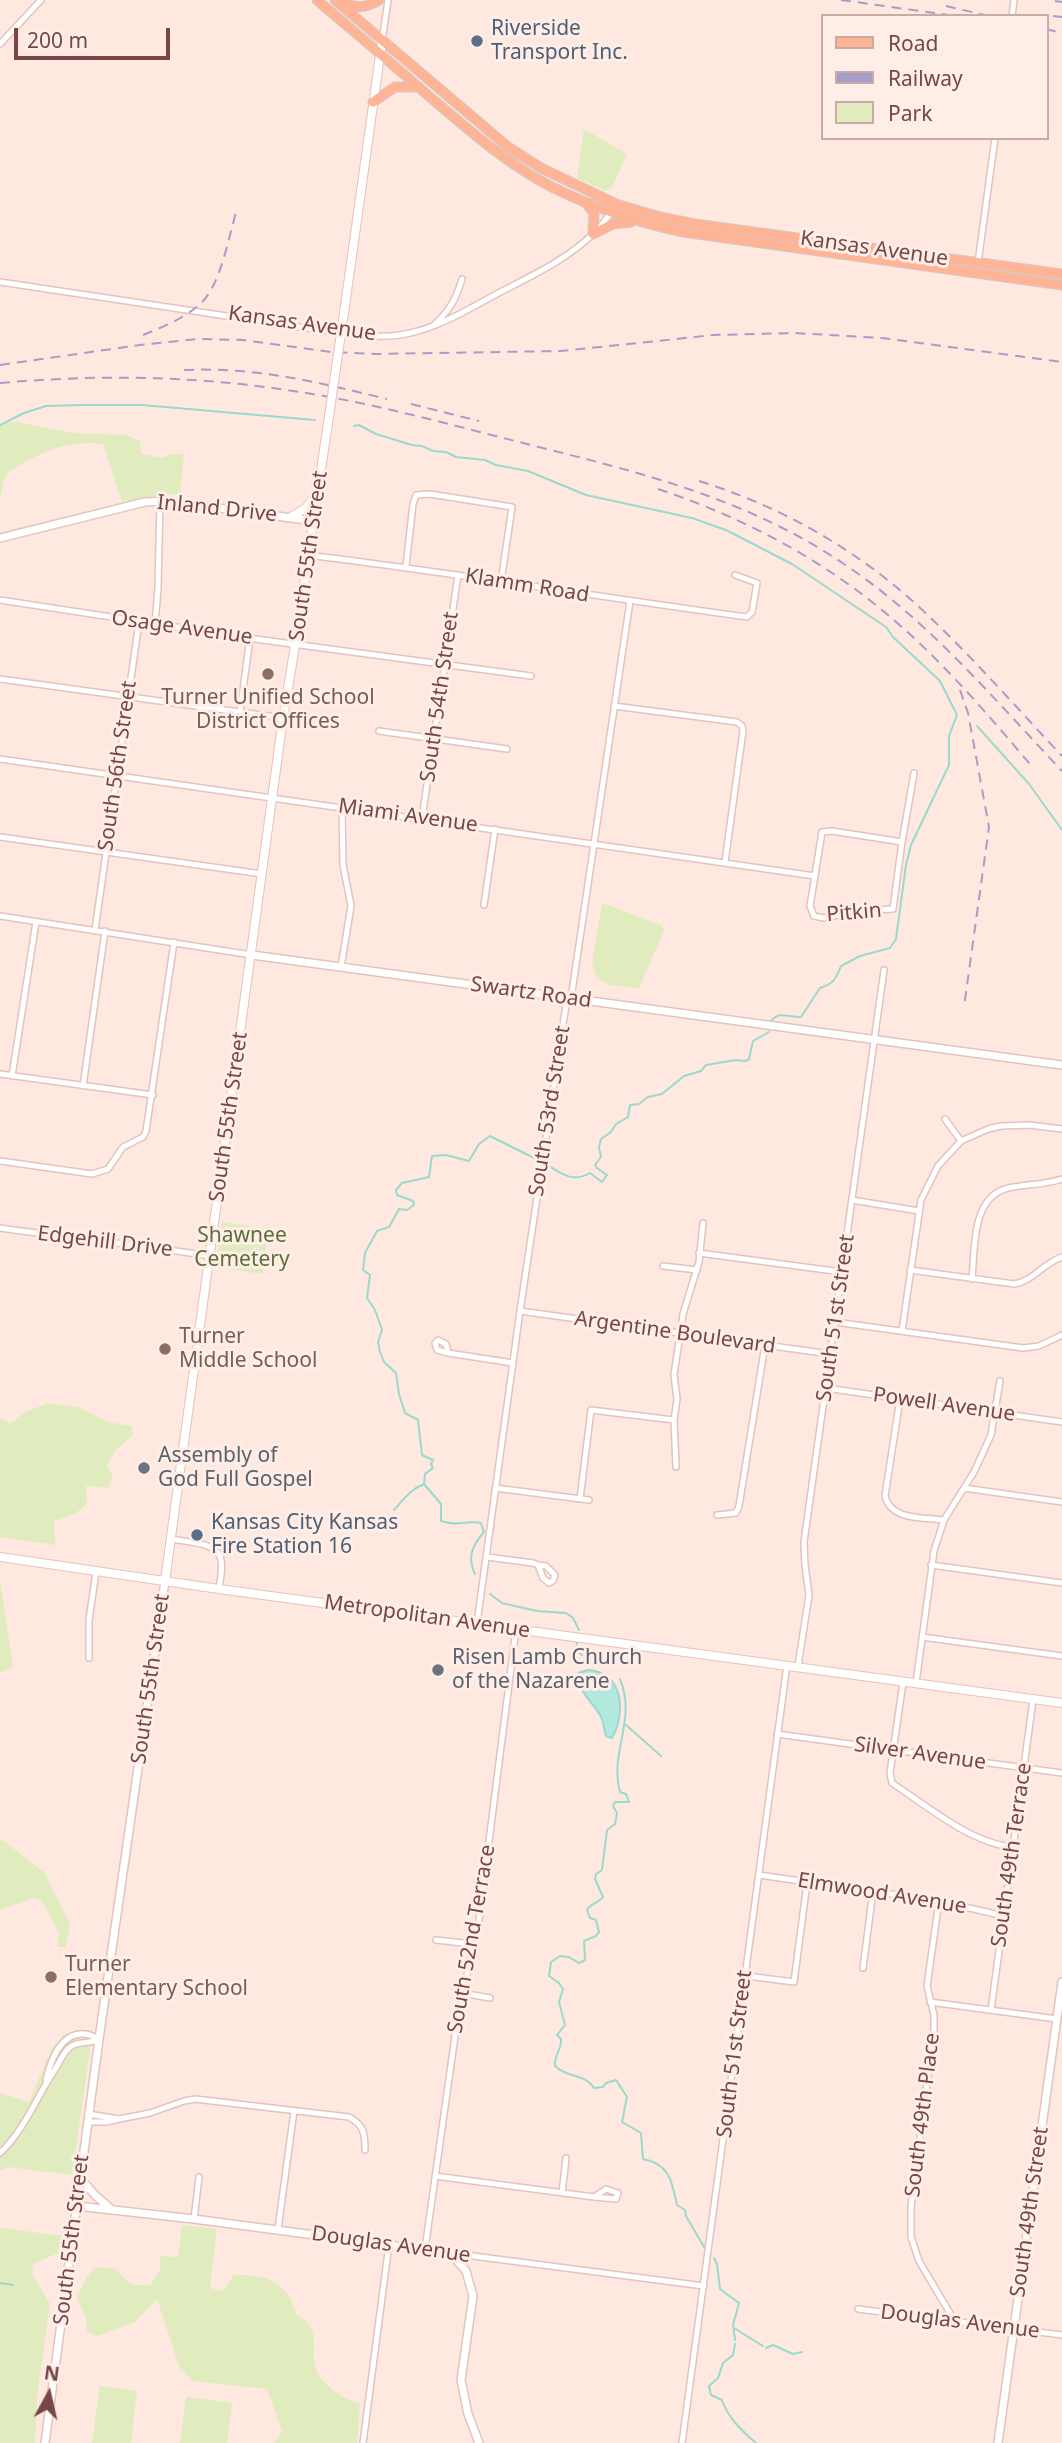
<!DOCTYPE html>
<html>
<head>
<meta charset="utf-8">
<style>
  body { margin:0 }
  #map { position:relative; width:1062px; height:2443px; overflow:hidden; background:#fee8e0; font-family:"Noto Sans",sans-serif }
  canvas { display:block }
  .legend { position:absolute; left:821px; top:14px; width:228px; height:126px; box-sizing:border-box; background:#ffeee7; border:2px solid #c8aba7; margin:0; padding:9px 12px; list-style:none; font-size:21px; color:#764746 }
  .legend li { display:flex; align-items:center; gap:14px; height:35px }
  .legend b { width:35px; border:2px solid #c8aba7 }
  .north { position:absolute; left:14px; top:2359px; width:70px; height:70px; -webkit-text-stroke:5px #ffeee7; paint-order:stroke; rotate:8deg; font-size:19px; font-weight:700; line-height:28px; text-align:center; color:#764746 }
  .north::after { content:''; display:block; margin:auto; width:24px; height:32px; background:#764746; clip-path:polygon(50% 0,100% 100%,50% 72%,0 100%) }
  .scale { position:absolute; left:14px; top:28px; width:156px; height:32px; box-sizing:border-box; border:4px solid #764746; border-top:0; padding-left:9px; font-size:21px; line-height:24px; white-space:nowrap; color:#764746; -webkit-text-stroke:5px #ffeee7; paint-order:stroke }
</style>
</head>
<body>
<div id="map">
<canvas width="1062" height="2443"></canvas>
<ul class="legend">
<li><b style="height:9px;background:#ffb495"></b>Road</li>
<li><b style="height:9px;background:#a79ec7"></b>Railway</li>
<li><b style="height:19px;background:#e0ecbe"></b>Park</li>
</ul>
<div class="north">N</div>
<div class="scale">200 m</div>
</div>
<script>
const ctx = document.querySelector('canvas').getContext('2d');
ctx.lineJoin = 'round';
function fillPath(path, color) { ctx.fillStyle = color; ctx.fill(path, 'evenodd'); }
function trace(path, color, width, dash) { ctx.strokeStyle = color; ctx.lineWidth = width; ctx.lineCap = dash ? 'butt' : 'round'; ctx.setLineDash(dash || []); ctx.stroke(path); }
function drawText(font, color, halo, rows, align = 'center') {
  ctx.font = font + ' "Noto Sans",sans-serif'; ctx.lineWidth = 6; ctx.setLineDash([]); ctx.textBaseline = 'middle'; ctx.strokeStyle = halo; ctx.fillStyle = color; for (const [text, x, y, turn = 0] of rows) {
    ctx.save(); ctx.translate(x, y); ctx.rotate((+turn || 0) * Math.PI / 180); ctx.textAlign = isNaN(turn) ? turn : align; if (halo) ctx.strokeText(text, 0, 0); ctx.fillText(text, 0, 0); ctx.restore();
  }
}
fillPath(new Path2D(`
  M584,129L627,154L612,187L605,191L577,178Z
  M17,422L72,433L127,435L140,441L141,454L163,458L171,454H184L180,494L160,495L122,502L103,444C68,439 35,454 6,474L0,498V424Z
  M602,903L661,925L664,930L639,988L610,985L597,978L592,963Z
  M222,1222L269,1229L262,1274L215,1267Z
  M49,1403L81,1408L107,1422L132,1426L133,1435L116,1450L106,1466L113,1475L108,1488L86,1486L87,1504L75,1514L54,1521L55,1545L0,1537V1418L10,1424L25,1412Z
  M0,1581L13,1666L0,1673Z
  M0,1838L44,1872L70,1924L66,1947H57L59,1933L42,1901L34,1898L0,1910Z
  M82,2030H93L72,2175L8,2167L0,2170V2093L29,2102L51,2050L64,2034Z
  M182,2225L217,2229L210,2288L223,2291L234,2275C265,2274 288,2281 296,2314C299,2317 307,2320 309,2324C317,2335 313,2349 314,2361C316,2382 342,2399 360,2404L357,2443H274L282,2432L267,2389L193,2381L180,2369L157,2299L135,2322L98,2336L87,2332L86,2319L77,2298L86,2278L95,2267L114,2268L131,2285H150L160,2271V2256L178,2257Z
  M0,2228L64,2236L63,2251L33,2264L32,2274L50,2304L37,2396L35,2443H0Z
  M100,2386L137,2391L131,2443H92Z
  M186,2397L232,2403L227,2443H180Z`), '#e0ecbe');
const water = new Path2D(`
  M588,1670C624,1672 626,1714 612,1738L606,1736C604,1731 604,1724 602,1719C595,1703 576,1692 578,1673Z`);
fillPath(water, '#b3e8de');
trace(water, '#99dacf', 2);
trace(new Path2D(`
  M0,425L24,413L46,406L83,405H142L315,420
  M354,426L359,425L376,434L412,445L422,446L433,451L446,452L456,457L485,460L496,465L528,471L586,495L692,518L726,530L792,564L886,627L893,637L940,681L957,715L949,736V765L911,845L906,865L896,939L890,948L860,956L841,966C836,979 833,984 820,988L801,1017C789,1018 780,1010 771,1021
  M977,726L1029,784L1062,830
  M546,1164C562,1174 572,1183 590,1173L602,1182L607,1175L597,1168L595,1165L601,1157L599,1147L601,1139L611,1132L616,1124L628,1117L630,1105L639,1104L648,1097L662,1094L684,1076L701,1071L706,1065L736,1060L745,1061L749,1059L753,1041L769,1032
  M394,1510C403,1500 411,1489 424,1484
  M475,1574C467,1557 472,1546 484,1532L481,1523C465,1520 458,1527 441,1521V1504L424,1484L425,1474L433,1468L431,1464L433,1460L422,1455L418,1420L405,1413L399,1394L396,1373L384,1362L380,1352L378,1342L382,1330L375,1310L367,1298L370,1275L363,1270L365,1253L377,1231L389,1227L399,1209L407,1210L414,1205L413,1201L397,1195L396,1190L402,1183L429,1177L432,1156L446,1155L469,1161L479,1144L490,1136L536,1159
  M490,1594L502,1603L537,1611L566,1613L573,1618L579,1630
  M577,1642L576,1650L582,1655
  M620,1679C637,1720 609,1753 620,1792L626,1794L629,1802H615L613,1806L617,1813L615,1824L607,1830L602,1870L596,1874L595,1879L603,1897C599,1903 591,1903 587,1910L590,1918L596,1920L599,1932L596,1936L584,1941L585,1960L579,1963L569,1957L560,1956L551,1962L549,1976L559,1983L563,1989L559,2002L565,2025L557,2035L561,2039C562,2049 554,2055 555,2066C568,2079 583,2072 594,2088L603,2087L606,2083L616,2080L627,2097L622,2122L641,2133L643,2159C670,2164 672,2182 677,2205L685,2210L686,2216L704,2247
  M626,1725L661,1756
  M714,2258L717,2264L720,2289L739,2303L733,2325L735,2340
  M0,2283L13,2285
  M734,2328L763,2346
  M735,2344L733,2355L723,2363L718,2378L709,2386L711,2395L722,2400C728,2418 742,2431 756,2443
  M766,2348L773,2345L793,2354L802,2352`), '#99dacf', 2);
const minor = new Path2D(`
  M1012,16L1014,0
  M382,41L388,0
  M0,44L41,0
  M600,227L613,210
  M978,263L995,138
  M0,282L340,333C363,335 387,339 410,333C441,326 465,311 493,296C528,277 564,262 593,234
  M433,326C449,311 456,300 462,279
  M308,555C455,573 600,597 747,617L752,612L757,583L735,575
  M406,566L413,504L416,495L430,494L512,507L501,582
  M0,600L248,638L531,676
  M155,624L158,588L160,501
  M0,679L283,718
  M614,706L737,722L742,726L743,731L725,862
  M240,712L250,638
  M379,731L507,749
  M0,759L815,876
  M422,818L458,575
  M0,837L262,874
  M902,842L832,831L822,832L810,906L814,916L824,918L856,911L893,909L902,842L914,773
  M484,905L495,829
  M0,916L252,955
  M95,930L139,622
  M341,967L351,906L343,865L342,807
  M0,1074L153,1095
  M12,1076L36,922
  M83,1086L105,931
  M945,1119L961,1141
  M0,1161L92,1174L108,1169L123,1147L143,1137L146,1131L174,942
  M852,1200L919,1211
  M0,1228C70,1238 140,1245 211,1256
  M699,1253L842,1272
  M663,1266L697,1270
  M910,1270L1014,1284C1034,1281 1043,1263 1062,1257
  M972,1279C975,1249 971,1197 1008,1188C1026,1184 1044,1185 1062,1179
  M520,1311L830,1354
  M835,1322L1023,1348L1039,1346L1062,1335
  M902,1331L921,1200L938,1166L961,1141L988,1129L1001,1126L1029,1125L1062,1129
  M438,1340L446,1344L448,1353L437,1350L435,1343Z
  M448,1353L513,1363
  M826,1388L1062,1422
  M900,1399L885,1496C891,1521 923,1517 944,1520
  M676,1467L674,1420L677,1399L674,1375L683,1314L699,1262L703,1223
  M495,1488L589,1500
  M964,1488L1062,1502
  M580,1499L591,1410L674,1420
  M717,1515L736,1513L739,1506L765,1345
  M171,1539C185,1542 219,1542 221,1560C223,1569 220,1580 219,1589
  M487,1557L533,1563L538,1565L543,1578L549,1583L553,1581L555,1575L546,1566L538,1565
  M931,1565L1062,1583
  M477,1623L520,1311L566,1005L572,992L630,601
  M922,1637L1062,1656
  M89,1658V1620L96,1572
  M798,1666L809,1595L805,1565L804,1542L884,970
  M903,1682L890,1773L892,1783C927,1806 972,1844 1013,1847
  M916,1683L934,1551L944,1520L974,1472L991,1435L1000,1381
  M777,1734L1062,1773
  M759,1875L939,1901L1004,1916
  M939,1901L927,1986L934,2015V2029L911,2207V2237L919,2261L954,2320
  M436,1940L472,1944
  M863,1968L873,1891
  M747,1976L794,1982L807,1883
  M462,1993L490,1998
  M930,2002L1057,2019
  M991,2010L1033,1700
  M46,2080C52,2054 67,2021 99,2039
  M119,2119L150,2113L184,2101L195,2099L349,2117C364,2125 365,2134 365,2150
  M87,2122H106L119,2119L88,2114
  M0,2153C24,2131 36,2098 54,2071C59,2064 62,2054 69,2048C77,2040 89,2045 99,2039
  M435,2176L594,2197
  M606,2189L618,2193L616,2199L594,2197Z
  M562,2193L566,2158
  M194,2219L199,2177
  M278,2229L294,2111
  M425,2249L458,2015L479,1920L516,1629
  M450,2253L704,2286
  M858,2309L1062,2335
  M363,2443L389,2244
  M682,2443L787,1665`);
const tertiary = new Path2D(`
  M0,538L145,502L168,501L313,521
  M252,955L1062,1065
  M80,2178L96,2196L111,2209
  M77,2206L194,2219L450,2253L466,2271L473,2296L461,2380L468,2414L479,2443
  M45,2443L99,2039L165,1581
  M998,2443L1062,1982`);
const secondary = new Path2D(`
  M344,313L382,41
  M291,517L306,508L315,496
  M0,1557L219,1589L1062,1703
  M165,1581L283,718C300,622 312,526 327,430`);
const primary = new Path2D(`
  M317,0C352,30 388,60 423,91C463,125 505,163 552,187C594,208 637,222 683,232L1062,285
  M335,0L508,147L541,168L616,204L660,217L695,224L1062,274
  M342,1C355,9 366,8 379,0
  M373,102L395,87H419
  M586,203L594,213L593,234
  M593,234L613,224L631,222`);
trace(minor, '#e4c3be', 8);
trace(tertiary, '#e4c3be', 10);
trace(secondary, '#eac1bb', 10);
trace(primary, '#d6c8c8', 11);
trace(minor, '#fff', 5);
trace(tertiary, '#fff', 7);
trace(secondary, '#fff', 8);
trace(primary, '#ffb495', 9);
trace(new Path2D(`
  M841,0L956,16
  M1055,1L1062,2
  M946,6L989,16
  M1053,16L1062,17
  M1046,29L1062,33
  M143,335C165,326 188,317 204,300C222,279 229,235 237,209
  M0,365L140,345L198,339L243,340L331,352L375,354L561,351L714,335L794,333L882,338L1062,362
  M184,370C258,367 317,382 387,399
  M0,383C101,374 200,376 300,392C378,404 455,426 531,445C642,473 748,499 844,564C928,620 993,698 1062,771
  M411,404L479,421
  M699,481C780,506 856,549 918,606C969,653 1015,706 1062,756
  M658,489C745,518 826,561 895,621C946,665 991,718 1034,769
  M960,690L968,713L989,827L964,1007`), '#a79ec7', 2, [10, 7]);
const secondaryBridge = new Path2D(`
  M327,430L344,313`);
trace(secondaryBridge, '#eac1bb', 10, []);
trace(secondaryBridge, '#fff', 8);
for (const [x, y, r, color] of [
  [477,41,7,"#5c6f8a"],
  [268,674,7,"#8d6e63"],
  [165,1349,7,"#8d6e63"],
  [144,1468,7,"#6b7280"],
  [197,1535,7,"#5c6f8a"],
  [438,1670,7,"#6b7280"],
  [51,1977,7,"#8d6e63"]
]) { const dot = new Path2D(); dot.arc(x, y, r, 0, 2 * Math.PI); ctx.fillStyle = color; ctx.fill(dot); trace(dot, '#ffeee7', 2.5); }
drawText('21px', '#4e5e75', '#ffeee7', [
  ["Riverside",491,29],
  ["Transport Inc.",491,53],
  ["Kansas City Kansas",211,1523],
  ["Fire Station 16",211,1547]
], 'left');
drawText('21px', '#764746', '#ffeee7', [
  ["Kansas Avenue",874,249,8],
  ["Kansas Avenue",302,324,8],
  ["Inland Drive",217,509,6],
  ["South 55th Street",309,556,-82],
  ["Klamm Road",527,586,9],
  ["Osage Avenue",182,628,8],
  ["South 54th Street",440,697,-82],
  ["South 56th Street",118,766,-82],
  ["Miami Avenue",408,816,8],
  ["Pitkin",854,913,-5],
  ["Swartz Road",531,993,8],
  ["South 53rd Street",550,1111,-81],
  ["South 55th Street",229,1117,-82],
  ["Edgehill Drive",105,1242,7],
  ["South 51st Street",836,1318,-82],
  ["Argentine Boulevard",675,1333,8],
  ["Powell Avenue",944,1405,8],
  ["Metropolitan Avenue",427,1617,8],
  ["South 55th Street",151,1679,-82],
  ["Silver Avenue",920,1754,8],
  ["South 49th Terrace",1012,1855,-82],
  ["Elmwood Avenue",882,1894,9],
  ["South 52nd Terrace",472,1939,-80],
  ["South 51st Street",735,2054,-83],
  ["South 49th Place",923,2115,-83],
  ["South 49th Street",1030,2212,-82],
  ["South 55th Street",72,2240,-83],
  ["Douglas Avenue",391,2245,8],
  ["Douglas Avenue",960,2322,7]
]);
drawText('21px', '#785e54', '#ffeee7', [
  ["Turner Unified School",268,698,"center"],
  ["District Offices",268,722,"center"],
  ["Turner",179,1337],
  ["Middle School",179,1361],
  ["Turner",65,1965],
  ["Elementary School",65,1989]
], 'left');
drawText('21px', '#5b7038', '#ffeee7', [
  ["Shawnee",242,1236],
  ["Cemetery",242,1260]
]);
drawText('21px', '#5b616d', '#ffeee7', [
  ["Assembly of",158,1456],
  ["God Full Gospel",158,1480],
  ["Risen Lamb Church",452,1658],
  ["of the Nazarene",452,1682]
], 'left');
</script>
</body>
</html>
